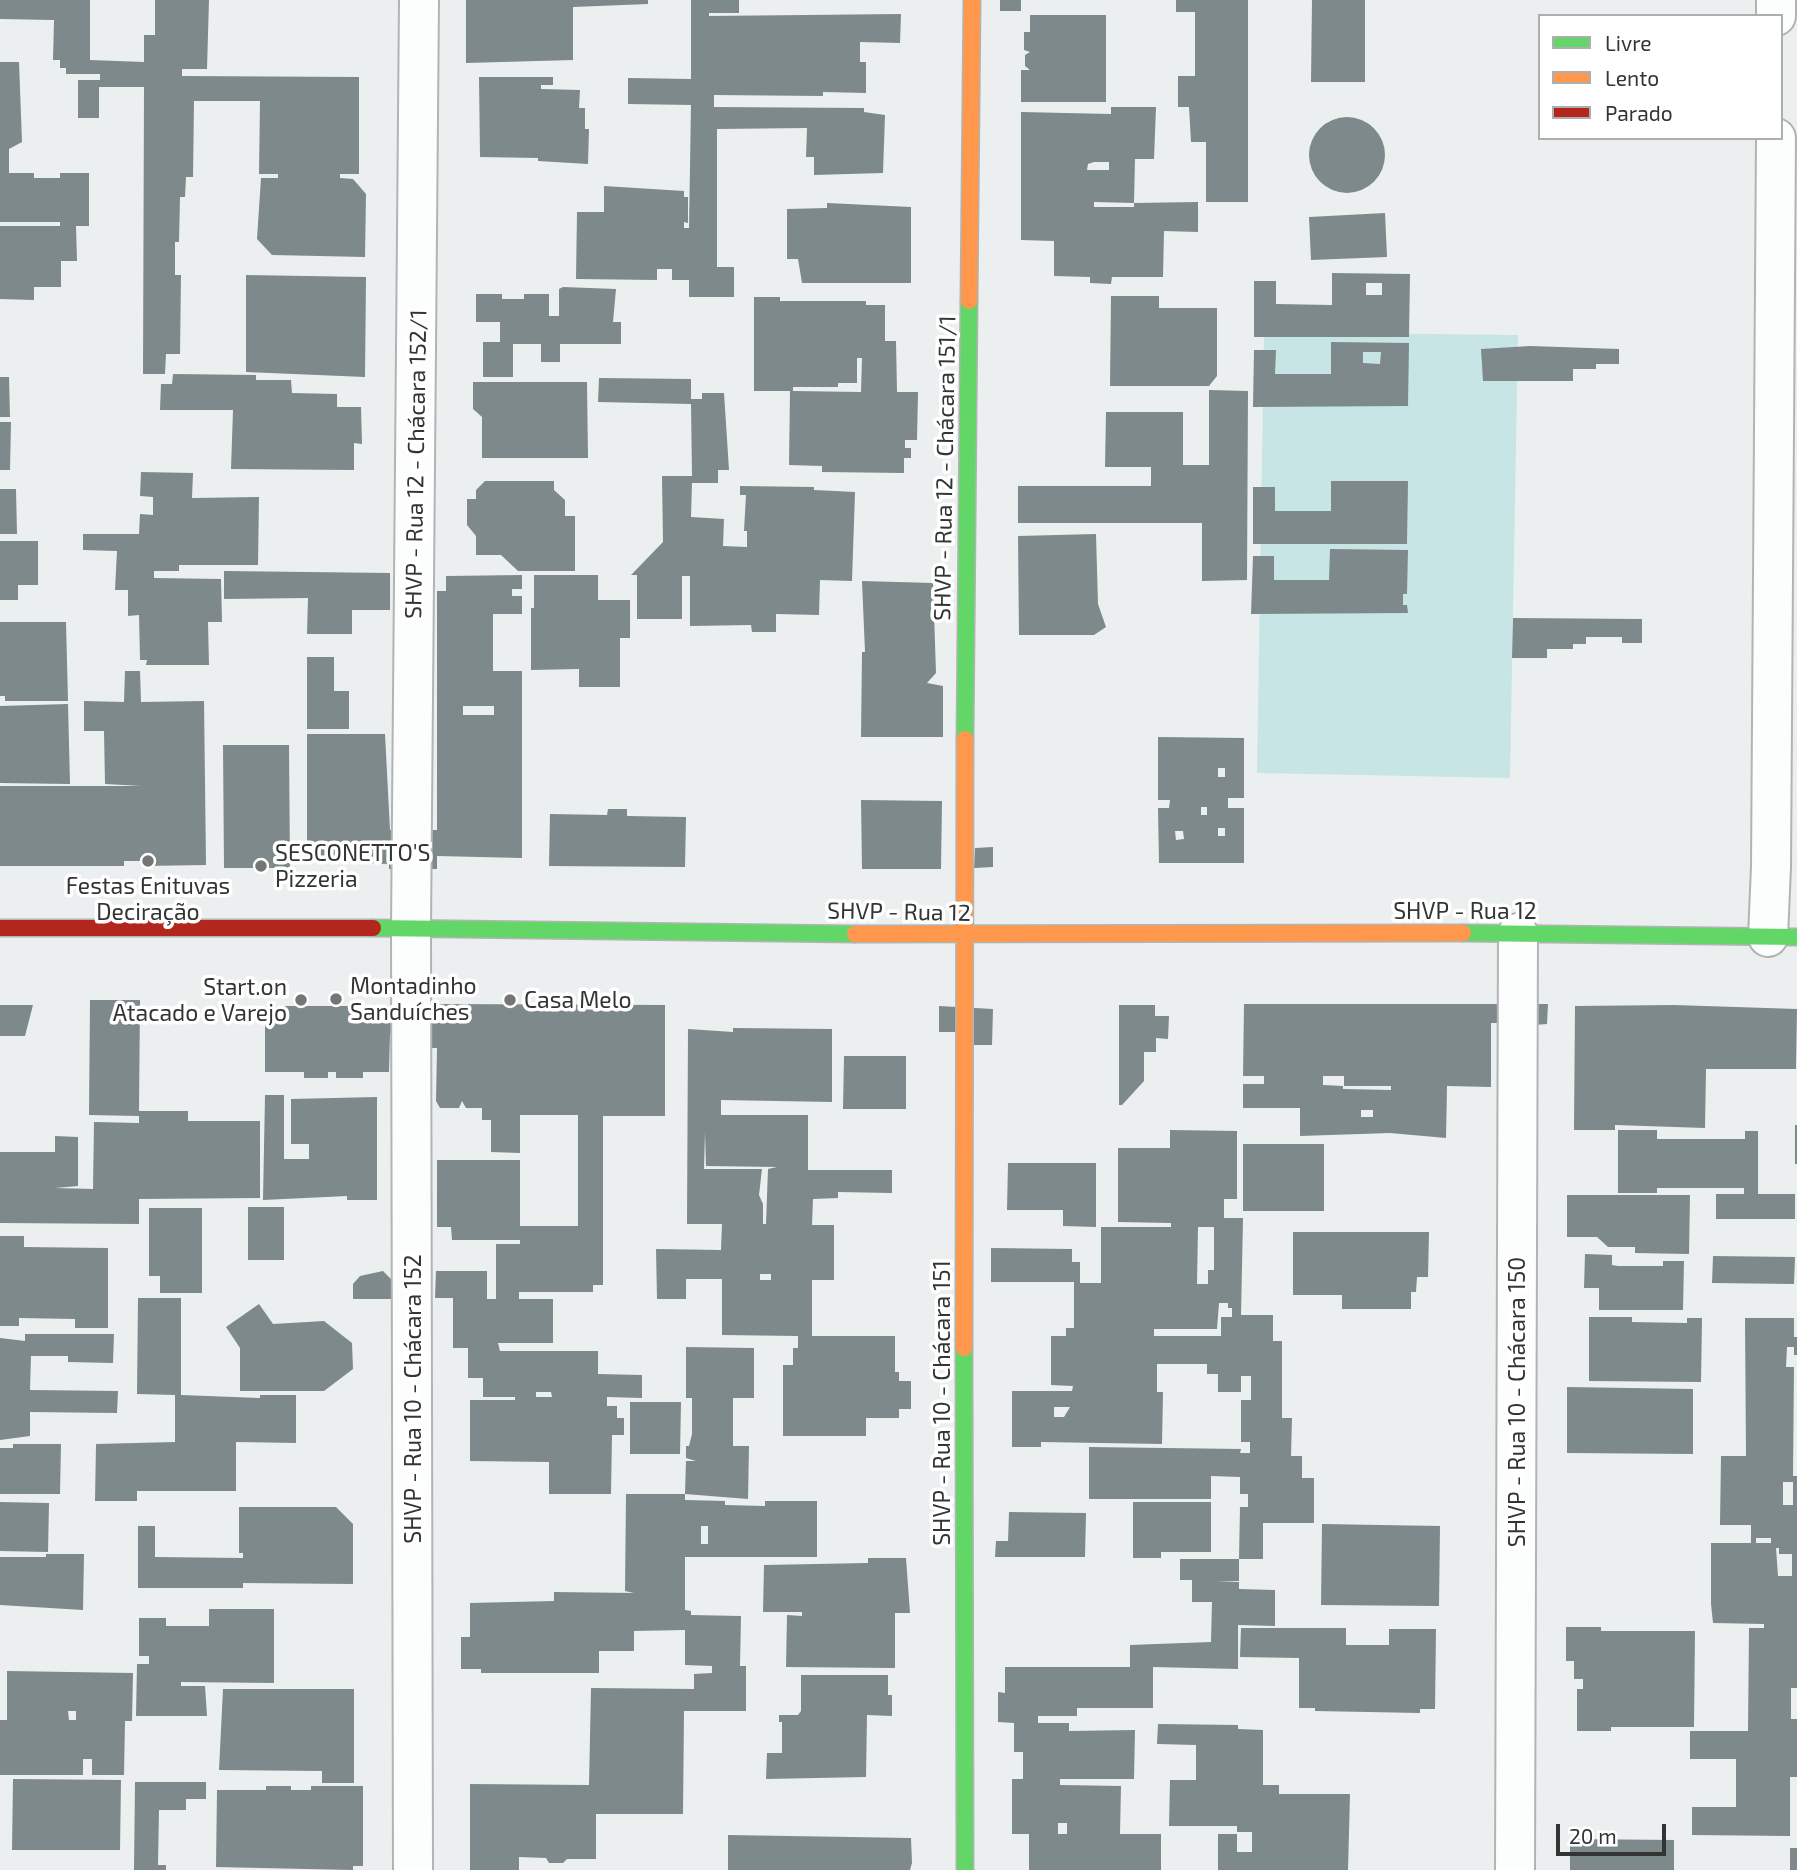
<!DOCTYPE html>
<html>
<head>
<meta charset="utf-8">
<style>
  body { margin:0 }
  #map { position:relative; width:1797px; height:1870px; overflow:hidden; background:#ecefef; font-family:"Exo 2",sans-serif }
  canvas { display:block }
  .legend { position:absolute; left:1538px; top:14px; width:245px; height:126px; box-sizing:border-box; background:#fff; border:2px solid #adaeae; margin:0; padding:9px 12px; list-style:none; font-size:21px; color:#333535 }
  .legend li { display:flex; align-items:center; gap:14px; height:35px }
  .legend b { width:35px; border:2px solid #adaeae }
  .scale { position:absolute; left:1556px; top:1824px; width:110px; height:32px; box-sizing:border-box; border:4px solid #333535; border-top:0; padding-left:9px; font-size:21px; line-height:24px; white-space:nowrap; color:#333535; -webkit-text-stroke:5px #fff; paint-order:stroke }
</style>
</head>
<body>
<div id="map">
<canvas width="1797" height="1870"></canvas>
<ul class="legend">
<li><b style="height:9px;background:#63d668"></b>Livre</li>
<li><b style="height:9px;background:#ff974d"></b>Lento</li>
<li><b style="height:9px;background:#b3261e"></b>Parado</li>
</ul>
<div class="scale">20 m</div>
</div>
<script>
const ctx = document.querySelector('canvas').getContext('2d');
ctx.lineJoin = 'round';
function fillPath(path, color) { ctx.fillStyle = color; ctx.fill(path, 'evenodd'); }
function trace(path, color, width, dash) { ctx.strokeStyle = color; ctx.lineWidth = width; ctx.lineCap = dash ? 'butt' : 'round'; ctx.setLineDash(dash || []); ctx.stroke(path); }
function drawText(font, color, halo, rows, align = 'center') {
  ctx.font = font + ' "Exo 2",sans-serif'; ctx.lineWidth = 7; ctx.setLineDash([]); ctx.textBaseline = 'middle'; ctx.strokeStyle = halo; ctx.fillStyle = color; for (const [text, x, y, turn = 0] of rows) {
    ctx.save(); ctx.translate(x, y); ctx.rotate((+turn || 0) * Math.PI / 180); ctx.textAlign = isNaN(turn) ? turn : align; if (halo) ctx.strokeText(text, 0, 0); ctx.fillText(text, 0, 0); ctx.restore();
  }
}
fillPath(new Path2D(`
  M1264,332L1518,335L1510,778L1257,773Z`), '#c7e5e5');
fillPath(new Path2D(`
  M0,0H90V60L144,62V35H155V0H209L207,69H182V76L359,77V174H340V178L353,179L366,194L365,257L272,255L257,239L261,178H278V174H259L260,101H194L193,177H186L185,197H180L179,242H175V275H181L180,354H166L165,374H143L144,87H99V118H78V80H100V74H66V68H60V60H53L54,20L0,19Z
  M466,0H648V4L573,7V60L466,63Z
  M691,0H739V13H709V16L901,14L900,43L860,42V62H866V93L823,92V96L714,95V107L864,108V112L885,115L883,173L814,175V157H806L807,128L717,129V267H734V297H689V280H672V269H657V280L576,279L577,212H604V186L684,191V197H688V223L684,222V228H689L691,105L628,104V78L691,79Z
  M1000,0H1021V11H1000Z
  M1176,0H1248V202H1206V142H1191L1189,107H1178V76H1195V12H1176Z
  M1312,0H1365V82H1311Z
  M1030,15H1106V102H1021V70H1030L1025,66V55L1030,52L1024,50V32H1030Z
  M0,62H19L22,142L9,149V173H34V178H60V173H89V226H76L77,261H61V287H34V300L0,299V226H60V222H0Z
  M479,77H553V85H541V89L580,90L579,108H585V129H589L588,164L538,161V158L480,157Z
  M1111,107H1156L1154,159H1135L1134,203L1198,202V232L1164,231L1163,277H1112L1111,284L1090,283V277L1054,276V241L1021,240V112L1111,114ZM1094,162H1109V170H1087L1088,164ZM1094,202L1134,203V207H1094Z
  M1309 155a38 38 0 1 1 76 0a38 38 0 1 1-76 0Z
  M827,203L911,207V283H802L798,259H787V209L827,208Z
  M1385,213L1387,257L1311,260L1309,217Z
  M1332,273L1410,274L1409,337H1254V281H1276V304L1332,305ZM1366,283H1382V295H1366Z
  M246,275L366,277L365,377L246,372Z
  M563,287L616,289L613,322H621V344H560V362H541V344H513V377H483V342H500V322H476V294H502V299H524V294H549V316H559V289Z
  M1111,296H1159V308H1217V376L1209,386H1110Z
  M754,297H780V301H866V305H885V341H896L897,392H918L917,440H905V448H911V458H904V473L822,472V466L789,465L790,391H754ZM857,358H862L861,392L793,391V387H838V383H857Z
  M1331,342L1409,343L1408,406L1253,407L1254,350H1276L1275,374H1331ZM1363,352H1381L1380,364L1363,363Z
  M1530,346L1619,349V364H1596V369H1573V381H1483L1481,349Z
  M173,374L256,375V380H291L292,393L337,394V407H361L362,444L354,443V470L231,469L233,410H160L161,384H172Z
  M0,377H9L10,417H0Z
  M599,378L691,379V399H702V393H724L729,470H718V483H692L691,517L724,519L723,546L747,547V531H744L746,495H740V486L814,487V490L855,492L852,581L820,580L819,615L776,614V632H752L751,625L690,626V576H682V619H637V575H631L663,542L662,476H692L691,404L598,402Z
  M473,382H587L588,458H482V417L473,409Z
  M1209,390L1248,391L1247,580L1202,581V523H1018V486H1151V467H1105L1106,412H1183V465H1209Z
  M0,422H11L10,470H0Z
  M141,472L193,473L192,498L259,497L258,565H179V571H154V578L221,579L222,622H208L209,665H146L147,660H140L139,615L128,616V590H115L117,551L83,550V534H139L140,514L153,515V497L140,496Z
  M485,481H554V490L565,500V516H575V571H518L501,555H476V536L467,525V499H476V490Z
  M1331,481H1408L1407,544H1253V487H1275V511H1331Z
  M0,489H16L17,534H0Z
  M1096,534L1098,604L1106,627L1094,635H1019L1018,536Z
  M0,541H38V585H18V600H0Z
  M1330,549L1408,550L1407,594H1403V605H1407L1408,613L1251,614L1253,556H1274V580H1329Z
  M224,571L390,573V610H352V634H307L308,598L224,599Z
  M522,575V589H512V596H522V614H493V671H522V858L437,856V869H389V864L307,861V734H385L390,830H437V591H446V576ZM463,706H494V715H463Z
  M534,575H598V600H630V638H620V687H579V669L531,670V608H534Z
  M862,581L933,583L936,673L927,683L943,686V737H861L862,652H865Z
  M1513,618L1642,619V643H1622V637H1586V644H1573V649H1547V658H1512Z
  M0,622H66L68,701H5V696H0Z
  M307,657H334V691H349V729H307Z
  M125,671H140L141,702L204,701L206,865L143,866L142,861H124V866H0V786H141L105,784L104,731H84V701L124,702Z
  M68,704L70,784L0,783V706Z
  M1158,737L1244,738V798H1228V808H1244V863H1159L1158,808H1169L1170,800H1158ZM1218,768H1225V777H1218ZM1201,807H1207V815H1201ZM1218,828H1225V836H1218ZM1175,831H1183L1184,839L1176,840Z
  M223,745H289L290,868H224Z
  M861,800L942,801L941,869H862Z
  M608,809H627V816L686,817L685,867L549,866L550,814L607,815Z
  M993,847V867L974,868L975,848Z
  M90,1000H140L139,1111H188V1121H260V1198L139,1199V1224L0,1223V1152H55V1136L78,1137V1186L55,1188L93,1189L94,1122L139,1123V1116L89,1115Z
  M437,1004L665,1005V1116H603V1285H593V1292H519V1299H553V1343H498L500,1351H598V1374L642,1375V1398L607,1397V1406H617V1418H624V1435H612L611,1494H549V1462L470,1461V1400H515V1397H483V1378H468V1348H453V1298H435L436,1271H487V1299H496V1244H520V1240H452L451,1227H437V1160H520V1226H578V1115H520V1153L491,1152V1120H482V1108H466L462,1101L459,1108H440L436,1101L437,1048H417L397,1034H390L389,1072H363V1078H336V1072H328V1078H304V1072H265V1006H432L437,1010ZM536,1392H551L552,1397H536Z
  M1244,1004H1548L1547,1024L1510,1027V1023H1491V1087L1447,1086L1446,1138L1390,1133L1300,1136V1108H1243V1084H1264V1076H1243ZM1323,1076H1344V1086H1391V1090L1343,1089V1086L1323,1085ZM1361,1110H1373V1117H1361Z
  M0,1005H33L25,1036H0Z
  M1119,1005H1155V1016H1169L1168,1039L1156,1038V1052H1144V1081L1122,1105H1119Z
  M1674,1005L1797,1009L1796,1069H1706L1705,1128L1615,1125V1130H1574L1575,1006Z
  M939,1006L993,1009L992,1045H971V1032H939Z
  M733,1028L832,1029V1102L721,1100V1115H808V1170H892V1193L838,1192V1198L813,1199L812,1225H834V1280H812V1336H895V1372H899V1381H911V1409H899V1418H866V1436H783V1365H793V1348H798V1336L722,1335V1279H686V1299H657L656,1249L721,1250L722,1224H687L688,1029L733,1032ZM705,1132L706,1166L777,1167L768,1169L766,1224H763V1204L759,1195L762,1169H704ZM760,1274H771V1280H760Z
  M844,1056H906V1109H843Z
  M265,1095H284V1159H309V1144H291V1099L377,1097V1200H347V1196L263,1200Z
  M1795,1125H1797V1164H1795Z
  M1170,1130L1237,1131V1199H1224V1218H1243L1241,1315H1273V1341H1282V1418H1292L1291,1456H1302V1478H1314V1523H1263V1559H1239L1240,1507H1248V1494H1240V1477L1211,1476V1499H1089V1447L1241,1449L1240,1453H1250V1442H1241V1400H1251V1376H1241V1392H1218V1374H1207V1364H1157V1392H1163L1162,1444L1041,1442V1447H1012V1391H1072L1073,1386L1051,1385V1336H1066V1328H1074V1282H991V1248L1072,1249V1262H1080V1283H1101V1227H1171V1223L1118,1222V1148H1170ZM1198,1227H1214V1270H1208V1284H1197ZM1219,1303H1228V1308H1232V1317H1221V1336H1154V1329H1217ZM1054,1407H1070L1064,1417H1054Z
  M1618,1130H1657V1139H1745V1131H1758V1194H1795V1219H1716V1194H1744V1188H1657V1193H1618Z
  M1243,1144H1324V1211H1243Z
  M1008,1163H1096V1227L1063,1226V1210H1007Z
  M1567,1195H1690L1689,1254L1635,1253V1247H1608L1597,1237H1567Z
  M248,1207H284V1260H248Z
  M149,1208H202V1293H160V1276H149Z
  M1293,1232H1429L1428,1277H1417L1416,1292H1411V1309H1342V1295H1293Z
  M0,1236H24V1247L108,1248V1328H75V1319L19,1318V1326H0Z
  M1585,1254L1612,1255V1265L1618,1266H1663V1261H1684L1683,1310H1599V1288H1584Z
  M1713,1256L1795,1257L1794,1284L1712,1283Z
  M383,1271L392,1280V1299H353V1284L360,1276Z
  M138,1298H181V1395L260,1398V1395H296V1443L236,1442V1491H137V1501H95L96,1444L175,1442V1395L137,1394Z
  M259,1304L273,1324L324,1321L352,1343L353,1369L324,1391H240V1348L226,1327Z
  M1589,1317H1632V1322L1687,1323V1318H1702L1701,1382L1589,1381Z
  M1745,1318H1794V1337H1797V1355H1794V1347H1787L1786,1367H1794L1793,1476H1797V1688H1791V1719H1797V1777H1790V1836L1692,1835V1807H1736V1759H1690V1731H1748L1749,1628H1764V1624L1713,1623L1711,1604V1543H1751V1525H1720L1721,1456H1746ZM1783,1482H1793V1505H1783ZM1756,1538H1771V1543H1756ZM1776,1548H1779V1554H1792V1576H1778Z
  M25,1334H114L113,1363L68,1362V1356H31L30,1390L118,1391L117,1413L30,1412V1436L0,1440V1338L25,1341Z
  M686,1347L754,1348V1398H733V1446H749L748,1499L685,1494L686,1461H696L686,1458V1446H689L692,1434V1398H686Z
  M1567,1387L1693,1389V1454L1567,1453Z
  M630,1402H681L680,1454H630Z
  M13,1444H61L60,1494H0V1448H13Z
  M626,1494H685V1500L725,1501V1505L765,1506V1501H817V1557H685V1610L691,1611V1615L741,1616L740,1666H746V1711H684L683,1814H596V1859H567L563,1863H549L546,1858L519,1857V1870H470V1784L589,1785L591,1688L694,1689V1674L712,1673V1666L685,1665V1630L634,1631V1651H599V1673H481V1669H461V1637H470V1603L554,1601V1592L634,1593L625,1591ZM701,1526H708V1544H701Z
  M0,1502L49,1503L48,1552L0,1551Z
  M1133,1502H1211V1552H1161V1558H1133Z
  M239,1507H336L353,1524V1584L243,1583V1588H138V1526H155V1557L243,1558V1553H239Z
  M1009,1512L1086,1513L1085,1557H995L996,1541H1008Z
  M1322,1524L1440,1526L1439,1606L1321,1605Z
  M46,1554H84L83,1610L0,1605V1557H46Z
  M868,1558H906L910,1613H895V1668L786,1667L787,1615L802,1616V1612H763L764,1565L868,1563Z
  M1180,1559H1239V1581L1216,1582H1239V1589L1275,1590V1626L1238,1625V1669L1153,1667V1708H1077V1716H1038V1723H1069V1731L1135,1730L1134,1779H1060V1785L1121,1786L1120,1834H1161V1870H1029V1834H1012V1779H1023V1752H1014V1723L998,1722V1692L1005,1693V1667H1130V1645L1211,1642L1212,1602H1192V1580H1180ZM1058,1823H1067V1834H1058Z
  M209,1609H274V1683L181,1682V1686H205L207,1716H136L137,1664H149V1656H139V1618H166V1626H209Z
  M1566,1627H1601V1631H1695L1694,1727H1611V1731H1577V1689H1583V1679H1574V1661H1566Z
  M1241,1628H1346V1645H1389V1629H1436L1435,1709H1420V1713L1315,1711V1708H1299V1658L1240,1657Z
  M7,1671L133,1673L132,1721H125L124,1775H92V1759H83V1775H0V1720H7ZM68,1711H76V1720H69Z
  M801,1675H888V1695H892V1716L867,1715L866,1777L766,1779L767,1753H782V1722H779V1715H798L801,1711Z
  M223,1689H354V1783H322V1771L219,1770Z
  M1158,1724L1238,1725V1729L1263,1730V1785H1279V1794H1350L1348,1870H1218V1834H1237V1852H1252V1832H1237V1826H1169L1170,1780H1196V1745L1157,1744Z
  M13,1779L121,1780L120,1850H12Z
  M135,1782H206V1799H186V1810H159L158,1865H166V1870H134Z
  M266,1786H291V1790H311V1786H363V1866H353V1870L216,1867L217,1790H266Z
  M728,1835L911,1838L912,1863L910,1870H728Z
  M1570,1839L1674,1840V1870H1570Z
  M1790,1848H1797V1870H1790Z`), '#7d898a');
const street = new Path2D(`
  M1776,16V0
  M1768,937L1771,867L1776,138
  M413,1870L411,928L419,0
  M1515,1870L1518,933`);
const fast = new Path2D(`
  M965,739L969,301
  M373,928L855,934
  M1463,933L1797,937
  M964,1348L965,1870`);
const slow = new Path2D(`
  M969,301L972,0
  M855,934L1463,933
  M964,1348L965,739`);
const jam = new Path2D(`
  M0,928H373`);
trace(street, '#b2b4b4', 42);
trace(fast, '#b2b4b4', 19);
trace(slow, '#b2b4b4', 19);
trace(jam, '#b2b4b4', 19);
trace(street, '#fcfdfd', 38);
trace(fast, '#63d668', 16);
trace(slow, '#ff974d', 16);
trace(jam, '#b3261e', 16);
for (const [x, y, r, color] of [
  [148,861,7,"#747676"],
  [261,866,7,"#747676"],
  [336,999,7,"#747676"],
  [301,1000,7,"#747676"],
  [510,1000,7,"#747676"]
]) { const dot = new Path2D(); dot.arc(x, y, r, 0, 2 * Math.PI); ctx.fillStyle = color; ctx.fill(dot); trace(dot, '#fff', 2.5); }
drawText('23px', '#333535', '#fff', [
  ["SHVP - Rua 12 - Chácara 152/1",416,464,-89],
  ["SHVP - Rua 12 - Chácara 151/1",945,468,-89],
  ["SHVP - Rua 12",1465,911],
  ["SHVP - Rua 12",899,912,1],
  ["SHVP - Rua 10 - Chácara 152",413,1399,-90],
  ["SHVP - Rua 10 - Chácara 150",1517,1402,-90],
  ["SHVP - Rua 10 - Chácara 151",942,1403,-90]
]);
drawText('23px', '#333535', '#fff', [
  ["SESCONETTO'S",275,853],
  ["Pizzeria",275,879],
  ["Festas Enituvas",148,886,"center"],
  ["Deciração",148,912,"center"],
  ["Montadinho",350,986],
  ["Sanduíches",350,1012],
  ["Start.on",287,987,"right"],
  ["Atacado e Varejo",287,1013,"right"],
  ["Casa Melo",524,1000]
], 'left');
</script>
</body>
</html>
